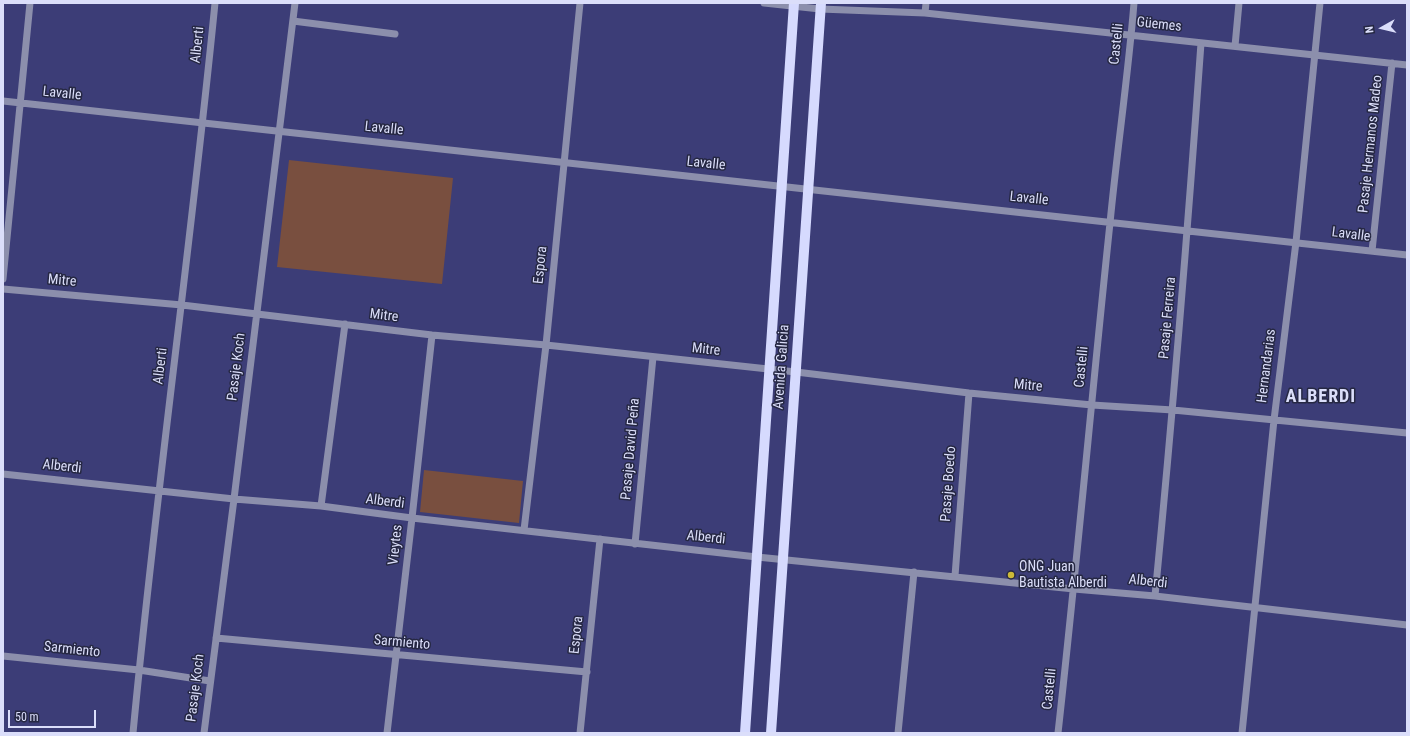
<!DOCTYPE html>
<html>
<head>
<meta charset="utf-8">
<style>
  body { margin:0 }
  #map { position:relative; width:1410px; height:736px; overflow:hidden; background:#3c3d77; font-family:"Roboto Condensed",sans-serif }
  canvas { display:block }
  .frame { position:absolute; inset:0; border:4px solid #dbdefa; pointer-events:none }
  .north { position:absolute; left:1362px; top:8px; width:40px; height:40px; -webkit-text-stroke:3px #262843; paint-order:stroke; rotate:262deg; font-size:11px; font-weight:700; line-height:16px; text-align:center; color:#dbdefa }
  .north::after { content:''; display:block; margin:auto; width:14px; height:18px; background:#dbdefa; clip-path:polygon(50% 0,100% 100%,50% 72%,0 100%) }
  .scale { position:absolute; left:8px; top:710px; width:88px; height:18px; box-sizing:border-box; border:2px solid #dbdefa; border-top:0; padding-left:5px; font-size:12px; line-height:14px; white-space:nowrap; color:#dbdefa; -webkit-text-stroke:3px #262843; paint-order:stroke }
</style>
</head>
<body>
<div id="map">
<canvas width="1410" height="736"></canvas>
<div class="frame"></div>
<div class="north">N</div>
<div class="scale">50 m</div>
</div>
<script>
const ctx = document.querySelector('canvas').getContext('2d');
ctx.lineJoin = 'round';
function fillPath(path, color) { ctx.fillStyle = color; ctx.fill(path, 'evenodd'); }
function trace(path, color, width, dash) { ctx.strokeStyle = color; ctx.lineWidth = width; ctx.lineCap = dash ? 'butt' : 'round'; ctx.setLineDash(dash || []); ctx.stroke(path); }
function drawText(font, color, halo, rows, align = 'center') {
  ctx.font = font + ' "Roboto Condensed",sans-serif'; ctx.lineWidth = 3; ctx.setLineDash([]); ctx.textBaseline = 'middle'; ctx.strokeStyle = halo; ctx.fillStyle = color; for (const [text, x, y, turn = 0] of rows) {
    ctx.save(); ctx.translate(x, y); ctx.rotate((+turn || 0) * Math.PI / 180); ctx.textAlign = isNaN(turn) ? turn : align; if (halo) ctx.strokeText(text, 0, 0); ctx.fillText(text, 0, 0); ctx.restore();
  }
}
fillPath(new Path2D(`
  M289,160L453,178L442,284L277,267Z
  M424,470L523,481L519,523L420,512Z`), '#794f3f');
trace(new Path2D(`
  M764,3L820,9L925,13L1407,65
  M925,13L926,3
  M293,21L395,34
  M1235,46L1239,3
  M3,101L1407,255
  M1372,251L1392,63
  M3,279L30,3
  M3,289L182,305L432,335L546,345L796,372L969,393L1092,405L1173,410L1407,433
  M3,474L234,499L321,506L412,518L757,557L1074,589L1155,596L1407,625
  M321,506L345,324
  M524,530L546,345L580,3
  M635,544L653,357
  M955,576L969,393
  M1155,596C1173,411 1188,227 1201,43
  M216,638L587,672
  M3,656L139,670L210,681
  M133,733C156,489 191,247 215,3
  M204,733L234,499L295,3
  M387,733L412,518L432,335
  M580,733L600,539
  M898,733L914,572
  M1058,733C1077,563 1092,393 1110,223C1117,150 1128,77 1134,3
  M1242,733L1274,420L1296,242L1320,3`), '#8c8fac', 7);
trace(new Path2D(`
  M745,733L794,3
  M771,733L821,3`), '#d6dafe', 10);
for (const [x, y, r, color] of [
  [1011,575,4,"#cdb938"]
]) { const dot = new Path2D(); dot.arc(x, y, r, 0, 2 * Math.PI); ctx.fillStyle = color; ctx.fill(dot); trace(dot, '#262843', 1.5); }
drawText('14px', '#dbdefa', '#262843', [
  ["Güemes",1159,25,6],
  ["Castelli",1117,44,-84],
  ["Alberti",198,45,-84],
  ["Lavalle",62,94,6],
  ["Lavalle",384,129,6],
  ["Pasaje Hermanos Madeo",1371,144,-84],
  ["Lavalle",706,164,6],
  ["Lavalle",1029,199,6],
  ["Lavalle",1351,235,7],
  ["Espora",541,265,-84],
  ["Mitre",62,281,5],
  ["Mitre",384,316,7],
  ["Pasaje Ferreira",1168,318,-85],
  ["Mitre",706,350,6],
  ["Alberti",161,366,-83],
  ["Hernandarias",1267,366,-83],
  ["Pasaje Koch",237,367,-83],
  ["Avenida Galicia",782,367,-86],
  ["Castelli",1082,367,-84],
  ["Mitre",1028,386,5],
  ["Pasaje David Peña",631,449,-85],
  ["Alberdi",62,467,6],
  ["Pasaje Boedo",949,484,-86],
  ["Alberdi",385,502,7],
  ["Alberdi",706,538,6],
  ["Vieytes",396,545,-84],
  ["Alberdi",1148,582,6],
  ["Espora",577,635,-84],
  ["Sarmiento",402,643,5],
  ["Sarmiento",72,650,6],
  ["Pasaje Koch",196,688,-83],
  ["Castelli",1050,689,-84]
]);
drawText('14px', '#dbdefa', '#262843', [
  ["ONG Juan",1019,567],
  ["Bautista Alberdi",1019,583]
], 'left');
ctx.letterSpacing = '1px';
drawText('bold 18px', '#dbdefa', '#262843', [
  ["ALBERDI",1321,397]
]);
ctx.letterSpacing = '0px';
</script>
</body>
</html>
